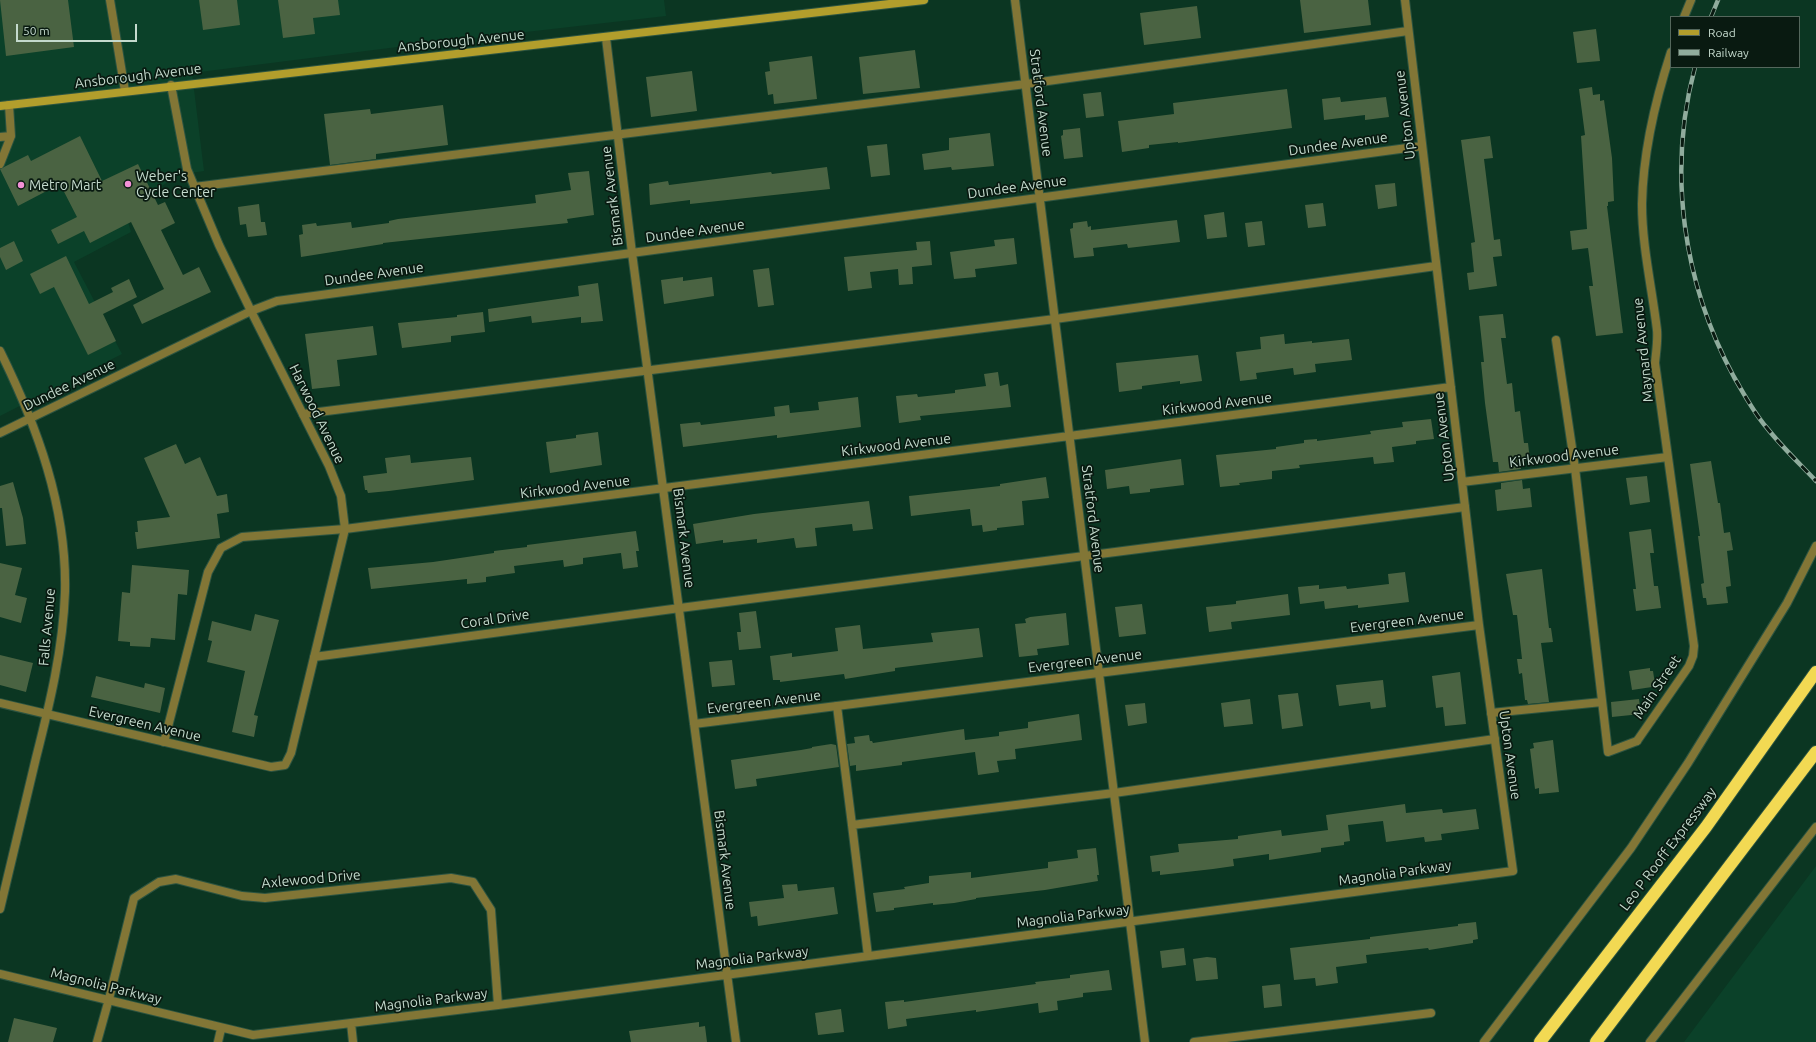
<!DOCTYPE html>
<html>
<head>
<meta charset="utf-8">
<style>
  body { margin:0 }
  #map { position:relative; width:1816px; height:1042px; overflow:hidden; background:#0b3622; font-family:Ubuntu,sans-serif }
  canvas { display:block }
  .legend { position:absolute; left:1670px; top:16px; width:130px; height:52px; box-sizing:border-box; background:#091a11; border:1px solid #54675c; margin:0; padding:5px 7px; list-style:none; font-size:12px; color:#c4dacd }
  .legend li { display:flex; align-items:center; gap:8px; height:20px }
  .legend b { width:20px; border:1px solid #54675c }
  .scale { position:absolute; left:16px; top:24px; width:121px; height:18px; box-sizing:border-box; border:2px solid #c4dacd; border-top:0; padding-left:5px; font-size:12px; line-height:14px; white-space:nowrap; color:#c4dacd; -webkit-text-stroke:3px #091a11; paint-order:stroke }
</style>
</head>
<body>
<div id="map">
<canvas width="1816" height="1042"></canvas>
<ul class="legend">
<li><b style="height:5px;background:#b29e2c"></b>Road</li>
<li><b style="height:5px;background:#90ac9d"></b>Railway</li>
</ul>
<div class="scale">50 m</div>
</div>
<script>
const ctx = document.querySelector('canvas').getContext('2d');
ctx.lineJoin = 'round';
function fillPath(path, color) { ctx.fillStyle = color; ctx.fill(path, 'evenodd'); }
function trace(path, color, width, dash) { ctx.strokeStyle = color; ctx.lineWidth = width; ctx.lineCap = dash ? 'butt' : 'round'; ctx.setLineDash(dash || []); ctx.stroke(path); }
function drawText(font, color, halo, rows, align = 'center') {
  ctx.font = font + ' Ubuntu,sans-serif'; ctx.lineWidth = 3.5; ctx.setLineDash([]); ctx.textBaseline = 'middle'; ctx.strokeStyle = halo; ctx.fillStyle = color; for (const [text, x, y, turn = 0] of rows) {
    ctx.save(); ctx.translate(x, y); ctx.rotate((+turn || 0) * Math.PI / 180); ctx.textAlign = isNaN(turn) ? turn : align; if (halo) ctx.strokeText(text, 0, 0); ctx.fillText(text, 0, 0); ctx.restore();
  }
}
fillPath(new Path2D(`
  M0,0H664L666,16L421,44L192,73L204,171L178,175L125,211L131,232L74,262L122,354L0,416Z
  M1816,866V1042H1684Z`), '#0b4129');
fillPath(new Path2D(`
  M0,0H68L74,47L6,56Z
  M199,0H237L240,25L203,30Z
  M278,0H338L340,15L313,18L315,34L283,38Z
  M1300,0H1368L1371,25L1304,33Z
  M1197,6L1201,38L1144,45L1140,13Z
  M1596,29L1600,61L1577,63L1573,32Z
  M915,50L920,88L863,94L859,57Z
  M812,56L817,99L774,104L773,94L768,95L765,72L770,71L769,62Z
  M692,71L697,111L651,117L646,77Z
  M1592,87L1593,95L1600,94V101L1604,100L1612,158L1614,201L1608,202V206H1607L1623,333L1596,336L1589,286H1593L1588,248L1572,250L1570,231L1587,229L1581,136L1585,135L1579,89Z
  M1287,89L1292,128L1178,143V142L1149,145V148L1122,152L1118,121L1174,114L1173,103Z
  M1101,92L1104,116L1086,118L1083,94Z
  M1340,97L1341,102L1386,97L1389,117L1365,120V115L1324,120L1322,99Z
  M443,105L448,145L376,154V159L330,165L324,114L370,109L371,114Z
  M1080,128L1083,157L1064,159L1061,136L1063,135V130Z
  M990,133L994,166L952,170L951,167L924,170L922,154L949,150V138Z
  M80,136L102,181L138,164L158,205L165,202L175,223L161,230L183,275L199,267L211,292L142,324L133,305L164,289L131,222L90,243L84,231L58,244L51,230L77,217L60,184L18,206L0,169L28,155L31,161Z
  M1490,136L1493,158L1484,159L1494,240L1500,239L1502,256L1493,257L1497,286L1469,290L1467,273L1474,272L1471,243L1475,242L1461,140Z
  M887,144L890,175L871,177L867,146Z
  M827,167L830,189L690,204V200L650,205L649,184L668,181L669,185L771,172L772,174Z
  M589,171L594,215L567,219L568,223L383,243V244L301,257L299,235L303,234L302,225L316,223L317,226L351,222L352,228L389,223V221L398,219L536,203L535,195L571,190L568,173Z
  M1395,183L1397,206L1378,209L1375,185Z
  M1323,203L1326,226L1308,228L1305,205Z
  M259,204L261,222H265L267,235L248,237L246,224L240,225L238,207Z
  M1224,212L1227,237L1207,239L1204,215Z
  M1177,220L1180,242L1128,248L1127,244L1093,248L1094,256L1074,258L1070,229L1073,228V223L1087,221L1088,227L1091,226V230Z
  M1262,221L1265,245L1248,247L1245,223Z
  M1014,238L1017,264L975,269L976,277L954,279L950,252L995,246L994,240Z
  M14,241L23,261L6,270L0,257V248Z
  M930,241L932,265L912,267L913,284L899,285L898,269L870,272L872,288L848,291L844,257L917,250L916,242Z
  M66,256L89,304L113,292L111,288L129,279L137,297L103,314L116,341L88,355L54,287L40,294L30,274Z
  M769,268L774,305L758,307L753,270Z
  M683,277V281L712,277L714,296L664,304L661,280Z
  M598,283L603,321L581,323V317L532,323L531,316L489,322L488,309L579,296L578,286Z
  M483,312L485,332L451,336V342L402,348L398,323L457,317V315Z
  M1503,314L1506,338H1501L1507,384L1512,383L1515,412L1520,411L1524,443H1528L1530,460L1520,461L1521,469L1499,472L1498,462H1493L1485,403L1481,362H1484L1479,316Z
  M373,326L377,355L337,360L340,386L312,389L305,334Z
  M1284,334L1285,344L1312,341V343L1349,339L1352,360L1315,364L1316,372L1294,375L1293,368L1256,373L1257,379L1240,381L1236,352L1261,349L1260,337Z
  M1198,355L1202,381L1180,384V381L1142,386V389L1119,392L1116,363Z
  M998,372L1000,386L1008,384L1011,407L920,416L921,420L899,423L896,396L917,394L918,397L955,393V390L986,386L984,374Z
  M858,397L861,427L777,438V435L683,447L680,424L700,422L701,425L775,416L774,407L789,405L790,413L819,410L818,402Z
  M1431,419L1434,439L1416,441V444L1392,447L1394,462L1374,464L1373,457L1299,465L1300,468L1272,471V479L1239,483L1240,485L1220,487L1216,455L1276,449V447L1304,443V440L1317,439V441L1371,434L1370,431L1403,427L1402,422Z
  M598,432L602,465L550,473L546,442L576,438V435Z
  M176,444L185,464L200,457L217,496L227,494L229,512L217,514L220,538L137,549L135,532H138L137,521L170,517L144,458Z
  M410,455L411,463L471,457L474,480L389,491L368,493L367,490H365L363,476L387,473L385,458Z
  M1181,459L1184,485L1150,489V492L1130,494L1129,486L1107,489L1105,470Z
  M1711,461L1718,503H1720L1724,533L1730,532L1733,550L1727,551L1731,586L1726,587L1728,603L1707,605L1706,598H1703L1701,584L1704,583L1698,536H1700L1690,464Z
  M1647,476L1650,502L1630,505L1626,478Z
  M1046,477L1049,498L1022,501L1024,525L997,528V530L983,532L982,525L972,526L970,509L911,516L909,496L1000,486V484Z
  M1522,480L1523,489L1530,488L1532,507L1497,511L1495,490L1501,489V483Z
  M13,482L23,518L26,544L6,546L2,508H0V486Z
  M869,501L873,529L853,531L852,524L815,528L817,546L796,548L794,538L757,543V539L723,543V540L696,544L693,524L754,514Z
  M1651,529L1654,553H1650L1654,586H1658L1661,608L1636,611L1633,589H1636L1629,532Z
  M636,531L639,551H636L638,567L623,569L621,553L583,558V564L564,567L563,560L514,566L515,573L486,577V582L467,584V579L371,589L368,568L433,562L494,553V551L527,547V545Z
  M0,563L22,568L15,595L27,598L21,623L0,617Z
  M132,565L189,570L187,595L178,594L175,640L151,638L150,647L130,646V642L118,641L122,592L130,593Z
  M1542,569L1549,628H1551L1553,642L1541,643L1549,702L1528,704L1527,700H1525L1522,673L1519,674L1517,659H1522L1517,615H1513L1506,574Z
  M1405,572L1409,602L1358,608V605L1325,609L1324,601L1300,604L1298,587L1319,585V589L1346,586L1347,589L1389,584L1388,574Z
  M1288,594L1290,615L1231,622L1232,629L1209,632L1206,607L1236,604V601Z
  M1142,604L1146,634L1119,637L1115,607Z
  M756,611L761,648L739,650L737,632H741L739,613Z
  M1066,613L1069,645L1037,649L1038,655L1019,657L1015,624L1026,623L1025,619L1030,617Z
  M255,614L279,620L254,715L258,716L254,737L232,732L245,671L207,662L212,641L208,640L212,621L251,631Z
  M860,625L863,649L933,642L931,633L979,628L983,657L895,668V671L845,679L844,674L780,682V680H773L770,656L792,653V657L838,651L835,628Z
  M0,655L33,663L26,692L0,685Z
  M732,660L735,685L712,687L709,662Z
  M1650,668V671H1653L1655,684L1652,685V687L1632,690L1629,671Z
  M1460,672L1466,724L1445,726L1443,707L1436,708L1432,676Z
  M96,676L144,688L145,683L165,688L160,713L91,697Z
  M1383,680L1386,707L1371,709L1370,702L1339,706L1336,685Z
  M1298,693L1303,726L1282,729L1278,695Z
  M1250,699L1253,724L1224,727L1221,703Z
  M1639,699L1641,714L1612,717L1611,702Z
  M1145,703L1147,723L1128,726L1125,705Z
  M1079,714L1082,740L1015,749L1016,759L997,761L999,772L978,775L975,752L902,762V765L856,771V765L850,766L847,744L855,743L854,737L869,735L870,741H872L873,743L964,729L965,740L999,736V732L1028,728V722Z
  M1553,740L1559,792L1539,794V788L1535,789L1530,749L1534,748L1533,743Z
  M831,744L836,745L839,767L756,779L757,786L735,789L731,760L801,750L812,748V747Z
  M1405,804L1406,813L1442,809L1443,813L1476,809L1479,829L1441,834L1442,840L1425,842L1424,837L1386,842L1383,821L1348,825L1350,841L1344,842V845L1321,848V852L1269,860V854L1233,859L1234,866L1213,869L1160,875V871L1152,872L1150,856L1179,852L1178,844L1238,839V836L1281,830L1282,836L1328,830L1326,815Z
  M1096,848L1099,875H1097L1098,881L1045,890L976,898V899L954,903L933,905V903L894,908V910L876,912L873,893L905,889L904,887L929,883V876L971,872V878L1048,868V862L1078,858L1077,850Z
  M797,884L798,891L834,887L838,914L758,926L757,916L751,917L749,902L784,898L782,885Z
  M1476,922L1478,939L1473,940V943L1429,950L1428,948L1366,955L1367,963L1336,967L1338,983L1316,986L1315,978L1294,980L1290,948L1370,939V937L1458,926V924Z
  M1184,948L1186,965L1162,968L1160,951Z
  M1207,957L1216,958L1218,979L1196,981L1193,959Z
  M1109,970L1112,990L1083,993V997L1057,1001L1058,1010L1039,1013L1038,1003L976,1012V1010L906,1019L907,1026L888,1029L885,1002L904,1000V1002L1007,988L1036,984L1035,982L1070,978V975Z
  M1280,984L1282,1006L1264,1008L1262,986Z
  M841,1009L844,1032L818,1035L815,1013Z
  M14,1018L57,1028L53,1042H8Z
  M699,1022V1027L705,1026L707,1042H631L629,1031Z`), '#4a6342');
const service = new Path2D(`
  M110,0L125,91
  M0,137L11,136
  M0,164L11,136L9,105
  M194,187L1026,84L1408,31
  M1556,340L1575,468L1608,752L1637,741
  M303,414L1055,319L1436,266
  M680,608L1465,507
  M837,706L852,825
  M1491,713L1602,702
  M164,742L208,572L221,548L242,537L345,529
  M868,956L852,825L1114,793L1495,739
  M97,1042L109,999
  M1194,1042L1431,1013`);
const minor = new Path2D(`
  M1015,0L1145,1042
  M1684,17L1691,0
  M606,38L632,253L736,1042
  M0,433L251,311L277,301L1422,146
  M1462,482L1668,457
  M345,529L1451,387
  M314,657L680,608
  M0,703L271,767L285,765L291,753L345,529L341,496L329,466L251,311L219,245L187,169L171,85
  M694,724L1479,625
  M1637,741L1689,666L1693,656L1694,646L1655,363C1656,352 1658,341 1657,330C1652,288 1642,246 1642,204C1643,152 1655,101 1671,52
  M0,974L253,1035L498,1005L1513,871L1479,625L1405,0
  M109,999L134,898L159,882L176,879L242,896L265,898L451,878L473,882L491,910L498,1005
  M351,1023L353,1042
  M218,1042L221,1029`);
const tertiary = new Path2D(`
  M0,351C37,426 67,507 65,592C63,649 50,703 36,758C24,809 12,859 0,909
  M1484,1042L1631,848L1688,763L1787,603L1816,546
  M1650,1042L1816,827`);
const secondary = new Path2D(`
  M0,106C308,71 616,37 924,0`);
const motorway = new Path2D(`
  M1540,1042L1706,827L1816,672
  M1596,1042L1816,752`);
trace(service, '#2c5441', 10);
trace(minor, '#2c5441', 10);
trace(tertiary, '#2c5441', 10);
trace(secondary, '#2c5441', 10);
trace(motorway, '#2c5441', 14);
trace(service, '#827636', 8);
trace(minor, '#827636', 8);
trace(tertiary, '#827636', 8);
trace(secondary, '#b29e2c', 8);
trace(motorway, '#f2d953', 12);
const rail = new Path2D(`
  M1711,17L1718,0
  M1695,67C1667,171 1683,283 1734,377C1744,394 1754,413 1767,428C1782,447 1800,464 1816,481`);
trace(rail, '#90ac9d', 4.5);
trace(rail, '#091a11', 3, [9]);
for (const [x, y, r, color] of [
  [128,184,4,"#f391d6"],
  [21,185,4,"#f391d6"]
]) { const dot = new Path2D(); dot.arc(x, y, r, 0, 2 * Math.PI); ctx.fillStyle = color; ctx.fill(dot); trace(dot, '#091a11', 1.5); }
drawText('14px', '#c4dacd', '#091a11', [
  ["Ansborough Avenue",461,41,-6],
  ["Ansborough Avenue",138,76,-7],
  ["Stratford Avenue",1041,103,83],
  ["Upton Avenue",1405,115,-97],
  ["Dundee Avenue",1338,144,-8],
  ["Dundee Avenue",1017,187,-8],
  ["Bismark Avenue",612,196,-97],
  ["Dundee Avenue",695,231,-8],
  ["Dundee Avenue",374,274,-8],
  ["Maynard Avenue",1643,350,-96],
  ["Dundee Avenue",69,385,-26],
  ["Kirkwood Avenue",1217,404,-7],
  ["Harwood Avenue",317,414,64],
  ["Upton Avenue",1444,437,-97],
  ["Kirkwood Avenue",896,445,-7],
  ["Kirkwood Avenue",1564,456,-7],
  ["Kirkwood Avenue",575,487,-7],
  ["Stratford Avenue",1093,519,83],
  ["Bismark Avenue",684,538,83],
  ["Coral Drive",495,619,-8],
  ["Evergreen Avenue",1407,621,-7],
  ["Falls Avenue",47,627,-85],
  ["Evergreen Avenue",1085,661,-7],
  ["Main Street",1657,687,-56],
  ["Evergreen Avenue",764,702,-7],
  ["Evergreen Avenue",145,724,13],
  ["Upton Avenue",1510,755,82],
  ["Leo P Rooff Expressway",1668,849,-53],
  ["Bismark Avenue",725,860,83],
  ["Magnolia Parkway",1395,873,-8],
  ["Axlewood Drive",311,879,-5],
  ["Magnolia Parkway",1073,916,-7],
  ["Magnolia Parkway",752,958,-7],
  ["Magnolia Parkway",106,986,14],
  ["Magnolia Parkway",431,1000,-7]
]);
drawText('14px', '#c4dacd', '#091a11', [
  ["Weber's",136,176],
  ["Cycle Center",136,192],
  ["Metro Mart",29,185]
], 'left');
</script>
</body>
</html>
